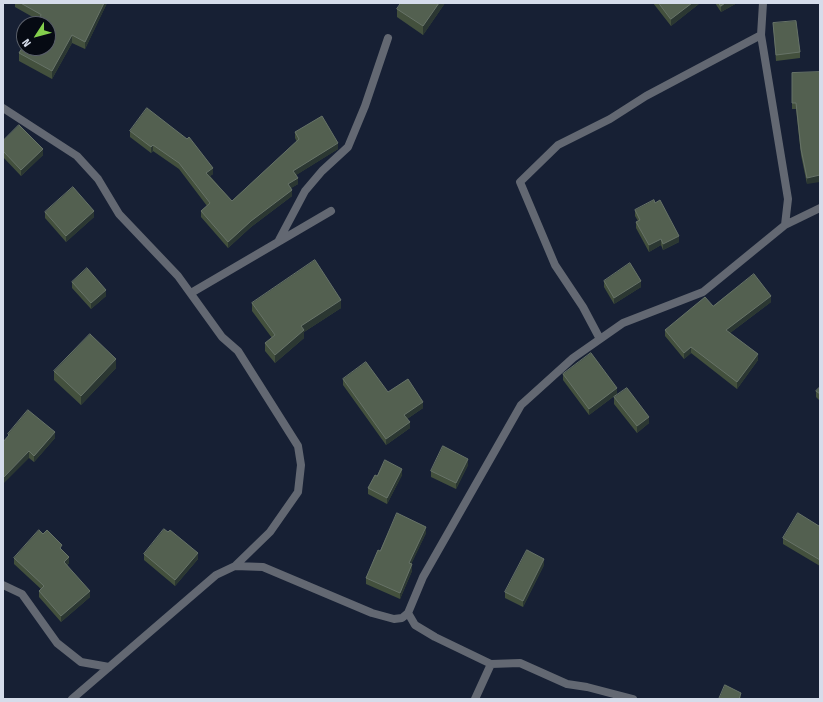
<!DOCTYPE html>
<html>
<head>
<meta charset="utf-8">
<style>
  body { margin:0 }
  #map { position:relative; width:823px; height:702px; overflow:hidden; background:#172034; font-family:"Fira Sans Condensed",sans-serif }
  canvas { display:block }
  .frame { position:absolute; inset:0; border:4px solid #d5dcea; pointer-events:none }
  .north { position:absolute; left:16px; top:16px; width:40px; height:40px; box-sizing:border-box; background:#060a13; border:1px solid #595e69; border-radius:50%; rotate:234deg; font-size:11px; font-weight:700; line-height:16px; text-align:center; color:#d5dcea }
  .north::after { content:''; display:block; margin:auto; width:14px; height:18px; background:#84cf4d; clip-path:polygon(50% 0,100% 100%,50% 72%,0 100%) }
</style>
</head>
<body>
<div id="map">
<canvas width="823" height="702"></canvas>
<div class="frame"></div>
<div class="north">N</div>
</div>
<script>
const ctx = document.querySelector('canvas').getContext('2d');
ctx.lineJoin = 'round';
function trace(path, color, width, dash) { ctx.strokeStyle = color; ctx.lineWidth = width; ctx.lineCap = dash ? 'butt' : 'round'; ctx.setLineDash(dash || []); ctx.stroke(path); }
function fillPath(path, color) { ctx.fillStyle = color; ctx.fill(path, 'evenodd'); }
trace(new Path2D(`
  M3,108L77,156L98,179L119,214L178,276L222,337L238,351L298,446L301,465L298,492L270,532L235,566
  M785,225L820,208
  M279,240L305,191L322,171L348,147L365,106L388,38
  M191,293L331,211
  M600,339L583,307L555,265L520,182L558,145L610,119L646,96L761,35
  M3,585L22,594L57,643L81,662L109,667
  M408,613L415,625L435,637L491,664L520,663L567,684L587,687L633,699
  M72,699L216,575L235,566L263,567L372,613L394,619L402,618L408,613L423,577L521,405L573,358L623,323L703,292L785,225L788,199L761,35L763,3
  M475,699L491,664`), '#636872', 8);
fillPath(new Path2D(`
  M15,3H107L85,49L72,43L52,79L19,61V53L38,20L15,7Z
  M401,3H445L423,35L397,17V9Z
  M653,3H700L671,26Z
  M715,3H737L721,12Z
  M773,23L800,52V58L776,61Z
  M820,72L807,184L801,155L796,109H792V73Z
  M130,131L213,174L210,176L232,201L297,142L295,138V132L338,149L296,175L298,184L291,188L292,196L251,227L228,248L201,217V211L207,206L179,169L153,151L151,153L130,137Z
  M3,141L43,155L21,176L3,157Z
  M635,210L679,242L663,250L661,245L649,252L636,228V222L638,221L635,216Z
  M45,212L94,217L66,242L45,218Z
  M604,281L641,287L614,304L604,287Z
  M72,282L106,296L91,309L72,288Z
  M771,302L730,333L758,360L737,389L691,353L684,359L665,336V330L713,306Z
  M252,303L341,308L304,332V338L275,363L265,351V343L272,338L252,311Z
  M116,368L81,405L54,380V371Z
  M563,374L617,394L589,415L563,380Z
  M343,379L388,392L423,408L407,419L410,428L386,445L343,385Z
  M820,387V401L816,397V391Z
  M614,397L649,423L637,433L614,404Z
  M8,434L55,438L34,462L29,458L8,436Z
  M468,465L456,489L431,477V471Z
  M402,475L387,504L368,494V488L377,476Z
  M820,525V566L783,544V538L819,526Z
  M168,532L198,559L175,586L144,560V554Z
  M426,533L411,564L412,571L400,599L366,584V578L380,551Z
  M43,534L62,550L69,563L67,565L90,597L61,622L39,597V591L41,589L14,564V558Z
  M544,565L523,607L505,598V592Z`), '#43503d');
fillPath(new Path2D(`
  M104,3H107L85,49V42Z
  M439,3H445L423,35V26Z
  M692,3H700L671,26V19Z
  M725,3H737L721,12V6Z
  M72,35V43L52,79V71Z
  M338,143V149L293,177V171Z
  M153,145V151L151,153V147Z
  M43,149V155L21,176V170Z
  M213,168V174L206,179V173Z
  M820,175V182L807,184V178Z
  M298,178V184L288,190V184Z
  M292,190V196L251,227L228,248V242L251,221Z
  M94,211V217L66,242V236Z
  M679,236V242L663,250V244Z
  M661,239V245L649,252V245Z
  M641,281V287L614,304V298Z
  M106,290V296L91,309V303Z
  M771,296V302L726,336V330Z
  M341,300V308L304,332V338L275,363V355L301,326Z
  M691,347V353L684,359V353Z
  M758,354V360L737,389V382Z
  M116,359V368L81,405V396Z
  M617,388V394L589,415V409Z
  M423,402V408L404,421V415Z
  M649,417V423L637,433V426Z
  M410,422V428L386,445V439Z
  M55,432V438L34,462V456Z
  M29,451V458L3,484V478Z
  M468,459V465L456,489V483Z
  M402,469V475L387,504V498Z
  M426,527V533L409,569V563Z
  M198,553V559L175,586V580Z
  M69,557V563L64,568V562Z
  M544,559V565L523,607V601Z
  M412,564V571L400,599V593Z
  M90,591V597L61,622V616Z
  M741,693V699H739Z`), '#2b3732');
const building = new Path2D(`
  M21,3H104L85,42L72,35L52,71L19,53L24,45V48H48V24H36L41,15Z
  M401,3H439L423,26L397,9Z
  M659,3H692L671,19Z
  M719,3H725L721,6Z
  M796,21L800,52L776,55L773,23Z
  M820,72V175L807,178L801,149L796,103H792V73Z
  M147,108L187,139L189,137L213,168L206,173L232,201L299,139L295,132L322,116L338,143L293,171L298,178L288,184L292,190L251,221L228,242L201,211L210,203L179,163L153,145L151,147L130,131Z
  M19,125L43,149L21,170L3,151V141Z
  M73,187L94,211L66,236L45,212Z
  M654,200L655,203L660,200L679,236L663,244L661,239L649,245L636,222L640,220L635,210Z
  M315,260L341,300L301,326L304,330L275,355L265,343L275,335L252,303Z
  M630,263L641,281L614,298L604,281Z
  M87,268L106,290L91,303L72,282Z
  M754,274L771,296L726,330L758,354L737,382L691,347L684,353L665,330L705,297L713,306Z
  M90,334L116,359L81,396L54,371Z
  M591,353L617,388L589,409L563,374Z
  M366,362L388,392L408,379L423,402L404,415L410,422L386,439L343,379Z
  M820,387V394L816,391Z
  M627,388L649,417L637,426L614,397Z
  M28,410L55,432L34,456L29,451L3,478V442L9,435L8,434Z
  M443,446L468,459L456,483L431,471Z
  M385,460L402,469L387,498L368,488L375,475L377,476Z
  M397,513L426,527L409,563L412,564L400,593L366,578L378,550L380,551Z
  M798,513L819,526L820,525V560L783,538Z
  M164,529L168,532L170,530L198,553L175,580L144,554Z
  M39,530L43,534L47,530L62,545L60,548L69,557L64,562L90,591L61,616L39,591L44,586L14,558Z
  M527,550L544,559L523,601L505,592Z
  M725,685L741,693L739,699H719Z`);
fillPath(building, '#536050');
trace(building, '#677368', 1);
</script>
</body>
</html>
